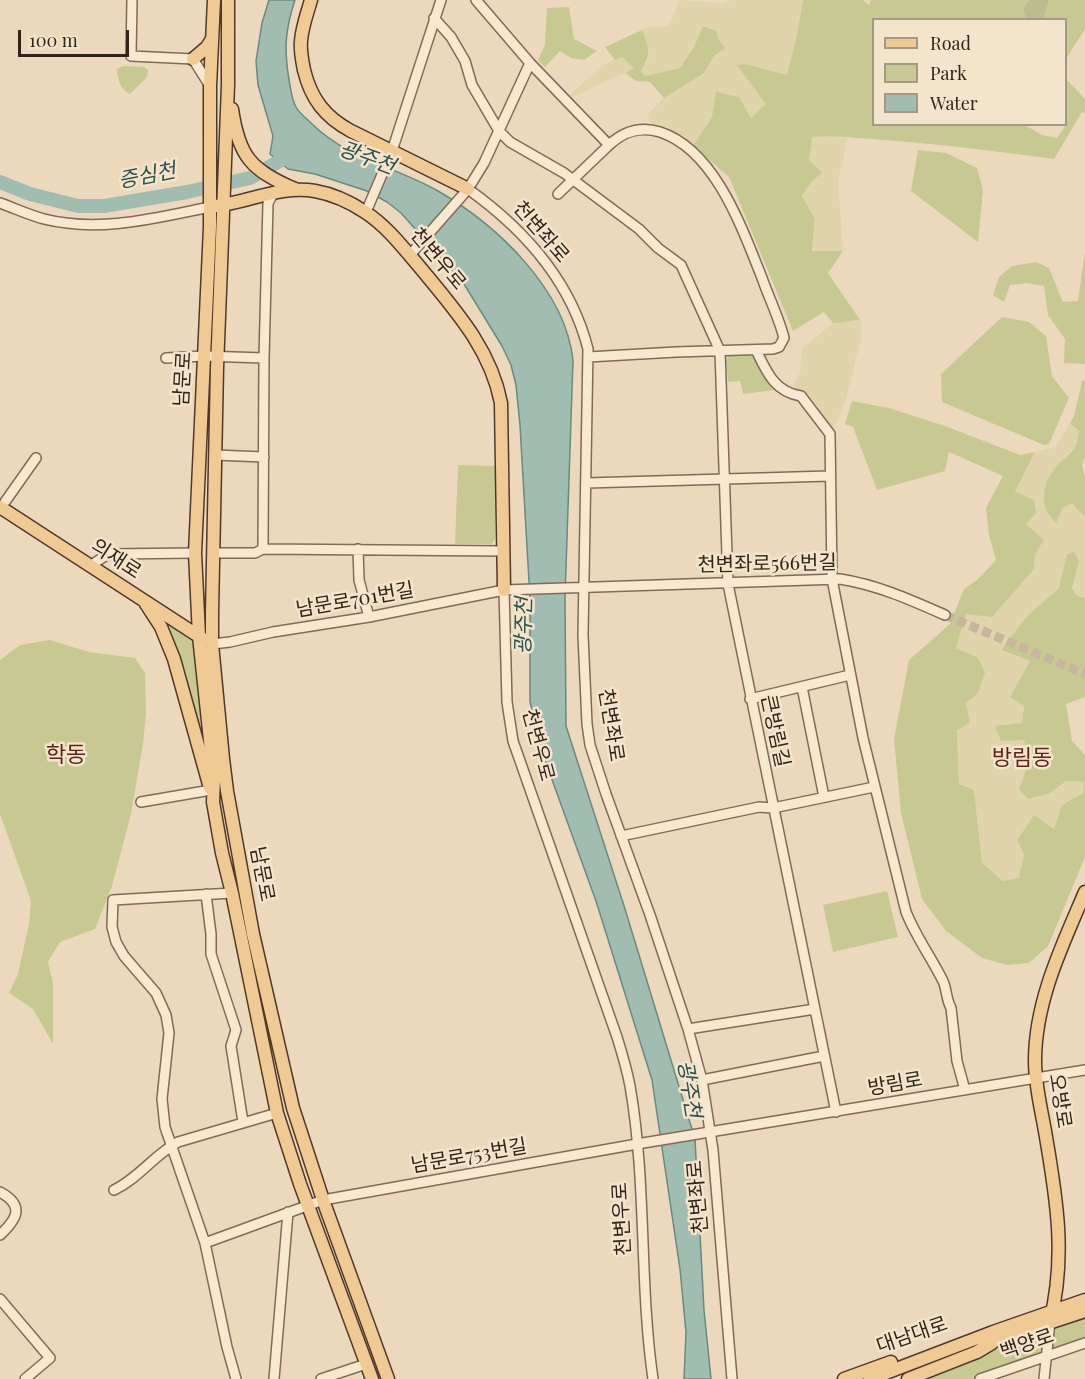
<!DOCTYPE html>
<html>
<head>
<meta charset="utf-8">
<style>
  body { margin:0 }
  #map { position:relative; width:1085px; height:1379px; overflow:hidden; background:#ecd9bd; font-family:"Playfair Display",serif }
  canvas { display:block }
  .legend { position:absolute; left:872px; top:18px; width:195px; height:108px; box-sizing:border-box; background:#f4e4cc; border:2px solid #a79785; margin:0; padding:8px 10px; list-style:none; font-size:18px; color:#33241b }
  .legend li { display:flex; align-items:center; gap:12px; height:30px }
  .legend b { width:30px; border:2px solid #a79785 }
  .scale { position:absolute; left:18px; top:30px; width:111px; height:27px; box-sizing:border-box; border:3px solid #33241b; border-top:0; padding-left:8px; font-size:18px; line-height:21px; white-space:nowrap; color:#33241b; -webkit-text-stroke:4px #f4e4cc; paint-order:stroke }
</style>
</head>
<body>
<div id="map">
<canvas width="1085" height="1379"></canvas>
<ul class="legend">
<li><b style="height:8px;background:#efca94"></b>Road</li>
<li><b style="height:16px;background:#c8c992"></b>Park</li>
<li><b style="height:16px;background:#a1bdb2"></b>Water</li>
</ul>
<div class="scale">100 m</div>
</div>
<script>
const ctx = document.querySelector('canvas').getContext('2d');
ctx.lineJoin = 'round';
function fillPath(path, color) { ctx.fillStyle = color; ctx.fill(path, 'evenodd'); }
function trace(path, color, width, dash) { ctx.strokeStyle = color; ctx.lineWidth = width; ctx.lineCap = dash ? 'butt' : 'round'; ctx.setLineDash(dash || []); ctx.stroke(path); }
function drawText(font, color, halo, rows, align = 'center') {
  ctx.font = font + ' "Playfair Display","Noto Sans KR",serif'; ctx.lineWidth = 5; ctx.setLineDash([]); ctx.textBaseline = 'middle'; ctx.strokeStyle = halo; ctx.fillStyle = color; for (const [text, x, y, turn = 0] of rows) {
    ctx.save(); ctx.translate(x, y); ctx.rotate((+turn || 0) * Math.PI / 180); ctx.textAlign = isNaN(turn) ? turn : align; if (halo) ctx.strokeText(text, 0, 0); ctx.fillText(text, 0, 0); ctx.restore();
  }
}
fillPath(new Path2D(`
  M680,0L722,3L731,0H803L797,35L788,76L745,64L766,104L751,118L712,117L693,146L669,132L653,127L647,115L664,98L704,73L714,56L726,48L720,42L716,31L703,26L694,47L680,68L645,76L641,72L649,58L647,42L642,30L650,27H662L669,25Z
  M622,57L635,68L573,97L570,94L605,64Z
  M832,135L848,138L838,182L843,251L812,252L815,219L802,197L811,182L822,173L809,160L812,137Z
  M860,320L862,334L846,399L836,424L832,427L809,395L793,386L800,372L802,348L833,323Z
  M1070,423L1079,431L1076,445L1053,471L1043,493L1045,507L1049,517L1056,523L1063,508L1072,503L1085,518V599L1076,595L1072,588H1059L1027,616L1001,651L1030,661L1010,697L1024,705L1022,723L996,726L1024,740L1028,765L1019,789L1050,793L1066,781L1084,782L1083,793L1062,805L1054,829L1034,815L1017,840L1024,854L1019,879L1003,881L982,863L974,790L959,784L957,730L966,703L956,649L966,614L1034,569L1035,554L1015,493L1035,452L1055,447Z`), '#e1d3ab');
fillPath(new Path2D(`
  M803,0H863L869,5L871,0H1029L1023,9L1026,19L874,20V124L1025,125L1042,135L1057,138L1066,125V79L1085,99V114L1082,112L1054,159C993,151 932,143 871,139C851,138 832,135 812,137L809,160L822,173L811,182L802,196L815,219L812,251H843L828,273L860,320L833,323L824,312L793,331L729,177L693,146L712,117L716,92L739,97L751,118L766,104L737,65L745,64L787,75L797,35Z
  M1049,0H1085V29L1066,59V20H1044Z
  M569,7L574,39L597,51L584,60L571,58L560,51L545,67L538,60L545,45L547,8Z
  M703,26L716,31L720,42L726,48L714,56L704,73L664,98L650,82L636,81L625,73L634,68L622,57L615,60L605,47L642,30C650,48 651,55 641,71L645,76L680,68L694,47Z
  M123,66L144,67L148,70L147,77L130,94C121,91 117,78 117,69Z
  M918,150L946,153L977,168L983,190L978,242L911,191Z
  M1085,251V364L1064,363L1065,339L1048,315L1044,286L1027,283L1010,285L1004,302L993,295L999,277L1012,266L1036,262L1049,268L1063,302L1078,301Z
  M1002,317L1029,322L1046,336L1052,376L1069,398L1049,444L1044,445L942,402L941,374Z
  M753,354L763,377L775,390L743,394L740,381L728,382L726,360L729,355Z
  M1082,381H1085V458L1082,465L1085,477V518L1072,503L1063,508L1056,523C1039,508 1041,487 1054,469C1060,461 1072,454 1076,445C1078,441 1078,435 1079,431L1070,423L1074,416Z
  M852,401L889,408L945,426L1020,455L1035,452L1015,492L1034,500L1036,513L1026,524L1044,540L1035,554L1034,569L992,617L966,614L956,648L978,658L985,673L977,694L966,703L970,723L957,730L959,784L974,790L982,863L1003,881L1019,878L1024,854L1017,840L1034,815L1054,829L1062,805L1083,793L1084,782L1066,781L1050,793L1028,799L1019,789L1028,765L1024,740L1001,741L995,726L1022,723L1024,706L1010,697L1030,661L1001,650L1027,616L1059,588L1067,554L1074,552L1079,561L1072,588L1076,595L1085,599V697L1066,704L1072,741L1085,755V857L1048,946L1029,963L1007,965L982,958L946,931L922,899L901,813L894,739L909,660L950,624L964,589L977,580L996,560L989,535L986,508L1003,476L949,452L945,471L877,490L853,427L845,424Z
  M458,465L495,466V539L492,544H455Z
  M152,608L192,636L196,643L201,733L188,696Z
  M50,640L89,652L135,658L145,673L146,714L143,744L131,814L112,886L95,929L60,942L48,962L53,983V1044L33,1009L9,993L18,974L29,924L31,901L0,814V660L20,645Z
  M887,891L898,937L833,952L823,905Z
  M1085,1316V1340L974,1379H912Z`), '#c8c992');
fillPath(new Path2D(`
  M1029,0H1049L1044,19H1026L1023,9Z`), '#bcbd91');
const water = new Path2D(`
  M269,0H295C285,30 284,49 289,80C291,89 291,98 296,107C299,113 306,118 311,123C347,159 396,167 438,191C497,225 565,289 573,360L565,598L566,726L625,909L695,1139L704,1310L711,1379H684L686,1332L680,1269L652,1080L596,901L538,741L530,701V599L520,425L516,385L511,365L502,346L464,284L401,213L387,202L367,191L315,174L288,169L270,154L273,136L258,85L256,61L262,23Z`);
fillPath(water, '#a1bdb2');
trace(water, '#698a7f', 1.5);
trace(new Path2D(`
  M0,182L30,194L78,206H104L187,192L250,178L288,156H294`), '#a1bdb2', 14);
trace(new Path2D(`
  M945,615L1085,674`), '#c7b59d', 9, [9, 4.5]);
const minor = new Path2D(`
  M132,0L131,56L193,59L210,86
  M476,0L530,63L609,145C624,131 640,126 660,132C715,150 742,228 762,278C769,298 779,318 784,338L779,347L773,349L676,352L588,357
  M434,18L451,37L465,61L472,85L499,131L510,142L564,173L639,229L658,248L681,265L720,351L728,584L836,1112
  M468,189C524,229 571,282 588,349L583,635L587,724L590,745L606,794L650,915L688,1029L702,1080L713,1150L732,1379
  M558,194L609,145
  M0,203C14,208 29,215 44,219C100,233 155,218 210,207
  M366,212L392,151L441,0
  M410,255L468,189L484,163L530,63
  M756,350C767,373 775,392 801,396L830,434L832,579L863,738L906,912C916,937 931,957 943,981C947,990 946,999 951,1008L957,1061L965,1090
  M166,358L204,356L264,358L263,549
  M264,358L268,203L274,192
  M215,455L264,457
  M586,483L830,476
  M0,509L36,458
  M358,549L359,580L369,617
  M213,553H255L263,549L503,551
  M90,566L105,556L110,554L195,553
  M504,590L507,702L513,741L617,1037C622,1053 627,1070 630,1086C647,1183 639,1282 653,1379
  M212,644L230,642L273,632L369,617L504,590L840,579C878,585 911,600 945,615
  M802,687L824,797
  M750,699L850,675
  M141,802L211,790
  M621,836L759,807L773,808L874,787
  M232,893L113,900L112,927L116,942L124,956L156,993L166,1015L169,1033L162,1099L165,1127L205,1243L227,1347L236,1379
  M206,894L211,934V954L236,1030L231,1046L243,1122
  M688,1029L815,1009
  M702,1080L824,1056
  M114,1190C139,1178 154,1155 178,1142L277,1113
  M0,1192C26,1206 16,1220 0,1235
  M205,1243L323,1200L637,1144L1085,1070
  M0,1299L50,1358L25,1379
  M274,1379L288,1212
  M321,1379L366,1364
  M980,1379L1085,1343
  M1044,1379L1050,1322`);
const major = new Path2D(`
  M214,0L210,86V227L195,553L199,636L214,778L213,802L222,853L232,893L277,1113L300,1184L372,1379
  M228,0V85L217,368L212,612V644L223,759L227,791L253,934L293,1108L323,1200L388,1379
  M311,0C307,14 302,27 301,41C300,51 302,60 304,70C311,99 325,117 351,131L468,189
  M193,59L207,47L212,39
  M232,109C239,157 251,170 295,189
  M216,206C249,202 281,185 315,191C332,194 350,202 365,212C388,227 405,250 423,271C456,311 491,350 501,403L504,590
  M0,507L203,639
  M146,604L161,627L174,659L210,788
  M1050,1322C1066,1258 1057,1201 1046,1137C1042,1112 1035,1087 1035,1061C1035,1001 1062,946 1085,892
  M985,1344L1085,1311
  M844,1379L891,1362
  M870,1379L993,1332L1085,1300
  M908,1379L977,1352L992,1343`);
trace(minor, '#836a57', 12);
trace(major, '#50392b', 15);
trace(minor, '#f7e8cf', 9);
trace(major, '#efca94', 12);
drawText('20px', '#33241b', '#f4e4cc', [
  ["천변좌로",541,232,49],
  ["천변우로",438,259,50],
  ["남문로",183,379,-87],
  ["의재로",116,559,33],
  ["천변좌로566번길",767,564,-1],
  ["남문로701번길",355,600,-10],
  ["천변좌로",611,725,81],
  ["큰방림길",775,731,78],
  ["천변우로",538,745,75],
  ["남문로",262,874,79],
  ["방림로",895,1084,-10],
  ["오방로",1060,1101,81],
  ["남문로753번길",469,1156,-10],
  ["천변좌로",698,1197,-95],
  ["천변우로",622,1219,-93],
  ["대남대로",912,1335,-19],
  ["백양로",1027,1344,-19]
]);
drawText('italic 21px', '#2b524c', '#f4e4cc', [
  ["광주천",367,158,20],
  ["증심천",147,176,-11],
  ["광주천",524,626,-89],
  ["광주천",689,1089,81]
]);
drawText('22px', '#5e241c', '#f4e4cc', [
  ["학동",66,755],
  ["방림동",1022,758]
]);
</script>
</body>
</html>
